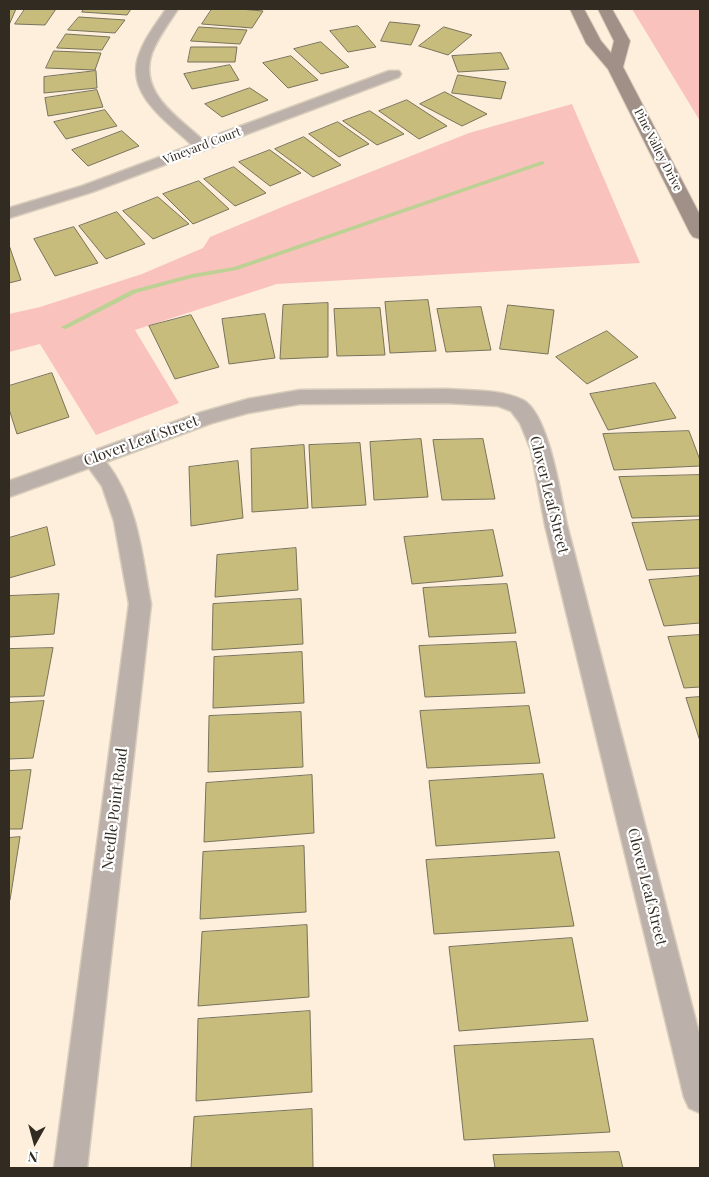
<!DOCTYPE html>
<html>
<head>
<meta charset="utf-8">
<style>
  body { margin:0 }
  #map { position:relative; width:709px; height:1177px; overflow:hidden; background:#fdefdc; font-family:"Playfair Display",serif }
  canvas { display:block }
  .frame { position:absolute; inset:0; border:10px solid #322b22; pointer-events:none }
  .north { position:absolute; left:10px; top:1117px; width:50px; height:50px; -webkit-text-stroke:4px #fff; paint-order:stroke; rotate:187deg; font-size:14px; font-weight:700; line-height:20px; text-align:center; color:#322b22 }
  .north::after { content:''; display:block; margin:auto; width:18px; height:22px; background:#322b22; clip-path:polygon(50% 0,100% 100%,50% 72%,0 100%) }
</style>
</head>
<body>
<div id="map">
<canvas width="709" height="1177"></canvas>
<div class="frame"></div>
<div class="north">N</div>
</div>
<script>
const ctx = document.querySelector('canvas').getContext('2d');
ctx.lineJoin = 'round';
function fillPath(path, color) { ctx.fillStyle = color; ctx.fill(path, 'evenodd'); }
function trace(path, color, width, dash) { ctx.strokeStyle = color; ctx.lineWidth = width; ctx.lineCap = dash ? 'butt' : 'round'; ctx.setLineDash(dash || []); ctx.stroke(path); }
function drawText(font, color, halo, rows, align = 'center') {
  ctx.font = font + ' "Playfair Display",serif'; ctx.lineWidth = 4.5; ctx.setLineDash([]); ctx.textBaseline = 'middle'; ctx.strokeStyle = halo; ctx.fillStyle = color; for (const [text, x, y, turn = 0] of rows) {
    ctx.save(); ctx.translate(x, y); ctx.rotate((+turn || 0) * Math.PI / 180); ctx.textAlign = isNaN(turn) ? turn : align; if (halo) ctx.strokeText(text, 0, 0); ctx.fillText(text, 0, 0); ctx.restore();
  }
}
fillPath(new Path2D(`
  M632,9H700V121Z
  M572,104L640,263L277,284L135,330L179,403L96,435L40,344L9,352V314L40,307L142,274L203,248L210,237L287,205L469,133Z`), '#fac2bd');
fillPath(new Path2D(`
  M542,161L545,163L544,164L237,270L192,278L136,293L66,329H64L61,327L132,290L192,274L234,267Z`), '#bdd195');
const building = new Path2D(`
  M9,9H16L9,25Z
  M25,9H56L45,25L15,24Z
  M84,9H131L127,15L82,12Z
  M212,9H240L263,11L252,28L202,24Z
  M79,17L125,20L115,33L68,30Z
  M390,22L420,25L411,45L381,41Z
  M358,26L376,47L348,52L330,31Z
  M199,27L247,30L240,44L191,41Z
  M444,27L472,35L448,55L419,46Z
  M66,34L110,37L102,50L57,48Z
  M321,42L349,67L321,74L294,49Z
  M191,47H237L235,62H188Z
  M54,51L101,53L95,70L46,68Z
  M501,53L509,69L458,72L452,56Z
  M291,56L318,80L288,88L263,63Z
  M230,65L239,80L192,89L184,74Z
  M96,71L97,88L44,93V77Z
  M458,75L506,82L501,99L452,93Z
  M250,88L268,100L222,117L205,104Z
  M97,90L103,107L48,116L45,98Z
  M445,92L487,114L462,126L420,104Z
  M407,100L447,126L419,139L379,111Z
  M105,110L117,126L66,139L54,122Z
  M370,111L404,134L377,145L343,121Z
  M338,122L369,144L339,157L309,134Z
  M122,131L139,146L88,166L72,150Z
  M304,137L341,165L313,177L275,149Z
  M270,150L301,173L270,186L239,162Z
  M234,167L266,193L235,206L204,179Z
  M199,181L229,209L193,224L163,194Z
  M158,197L189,224L153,239L123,211Z
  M117,212L145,244L106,259L79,226Z
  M74,227L98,263L55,276L34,239Z
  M9,245L21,280L9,283Z
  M428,300L436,351L390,353L385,302Z
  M328,303V357L280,359L283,305Z
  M508,305L554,310L548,354L500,349Z
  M481,307L491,350L446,352L437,309Z
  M380,308L385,355L337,356L334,309Z
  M265,314L275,358L229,364L222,319Z
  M191,315L219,367L175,379L149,326Z
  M607,331L638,357L587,384L556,357Z
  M52,373L69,417L17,434L9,409V386Z
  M655,383L676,418L608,430L590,394Z
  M689,431L700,460V466L614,470L603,434Z
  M421,439L428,497L374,500L370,442Z
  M483,439L495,499L442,500L433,440Z
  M360,443L366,505L312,508L309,445Z
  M304,445L308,508L252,512L251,449Z
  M238,461L243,518L191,526L189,467Z
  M700,475V516L632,518L619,477Z
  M700,520V568L647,570L632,523Z
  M47,527L55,565L9,578V538Z
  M493,530L503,576L412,584L404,537Z
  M296,548L298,590L215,597L217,555Z
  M700,576V623L664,626L649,580Z
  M507,584L516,633L429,637L423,588Z
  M59,594L54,634L9,637V596Z
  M301,599L303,644L212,650L213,604Z
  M700,635V687L684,688L668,637Z
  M516,642L525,693L425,697L419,646Z
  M53,648L44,696L9,697V649Z
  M302,652L304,703L213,708L214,657Z
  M700,697V741L686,698Z
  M44,701L33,758L9,759V703Z
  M529,706L540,763L427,768L420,711Z
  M301,712L303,767L208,772L209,716Z
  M31,770L22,829H9V771Z
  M543,774L555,838L436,846L429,781Z
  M312,775L314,833L204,842L206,783Z
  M20,837L10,900H9V838Z
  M304,846L306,912L200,919L203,852Z
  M559,852L574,926L434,934L426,860Z
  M307,925L309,997L198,1006L202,932Z
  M572,938L588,1021L459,1031L449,947Z
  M310,1011L312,1092L196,1101L198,1019Z
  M593,1039L610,1132L464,1140L454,1046Z
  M312,1109L313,1168H191L194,1117Z
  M619,1152L623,1168H495L493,1155Z`);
fillPath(building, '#c8bc7c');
trace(building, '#77735b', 1);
const street = new Path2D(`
  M166,9H178C169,23 158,37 152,53C138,93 178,117 203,140L389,71H399L401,74L399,77L92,192L9,218V208L82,186L192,145C166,120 123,93 140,52C146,36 157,23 166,9Z
  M447,389C472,391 500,389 523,400C549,414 561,497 567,525L700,1037V1113L689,1108L684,1097L545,525L531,450L520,423L511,411L498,406L447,403L300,404L248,413L212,423L106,462C138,503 142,555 151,604L87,1168H54L129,604L114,521L102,486L89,468L9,497V481L199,413L248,399L300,390Z`);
const secondary = new Path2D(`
  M570,9H584L601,41L611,53L614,41L598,9H612L630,41L623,67L700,215V239L693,237L690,233L608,69L586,43Z`);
trace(street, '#d8ccbb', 3);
trace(secondary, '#d8ccbb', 2);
fillPath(street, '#bcb0aa');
fillPath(secondary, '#a19087');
drawText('12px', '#322b22', '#fff', [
  ["Vineyard Court",202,146,-21],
  ["Pine Valley Drive",658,150,63]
]);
drawText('15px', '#322b22', '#fff', [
  ["Clover Leaf Street",141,441,-20],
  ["Clover Leaf Street",549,495,76],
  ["Needle Point Road",115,809,-83],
  ["Clover Leaf Street",647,887,76]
]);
</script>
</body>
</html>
